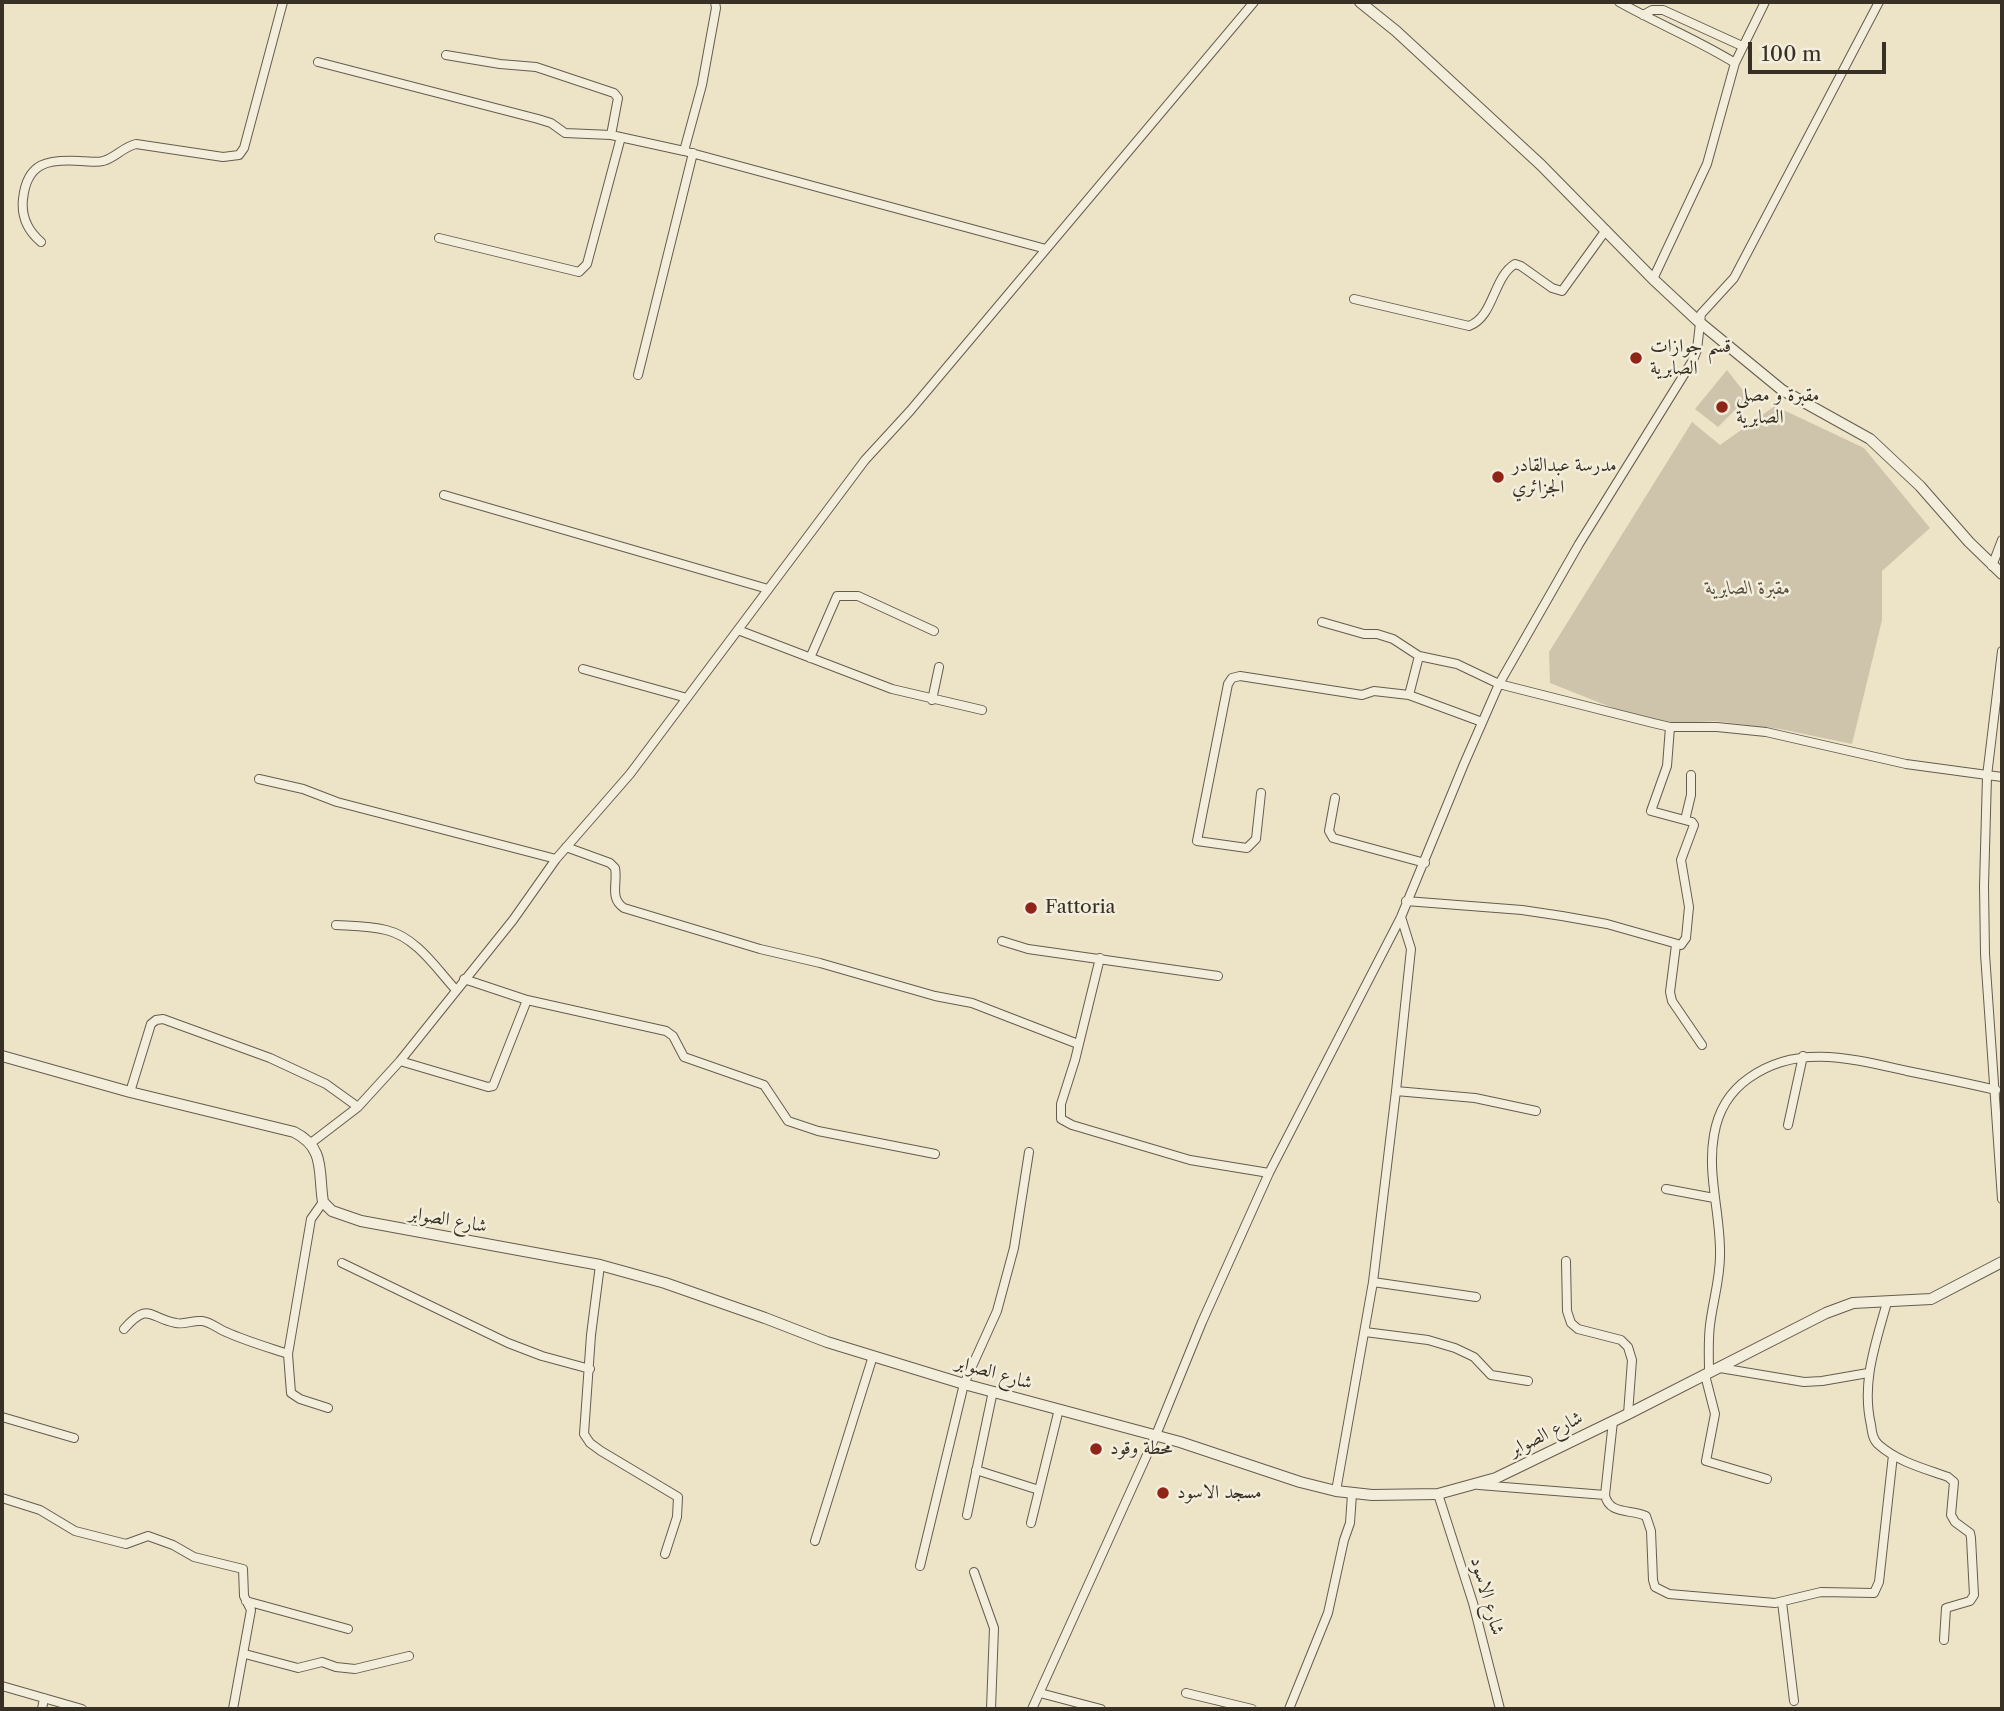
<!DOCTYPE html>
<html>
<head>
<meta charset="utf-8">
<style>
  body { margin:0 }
  #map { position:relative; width:2004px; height:1711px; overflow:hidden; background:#ede3c7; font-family:"Libre Caslon Text",serif }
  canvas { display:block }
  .frame { position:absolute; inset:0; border:4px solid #382f25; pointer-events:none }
  .scale { position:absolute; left:1748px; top:42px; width:138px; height:32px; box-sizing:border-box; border:4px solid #382f25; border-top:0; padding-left:9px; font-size:21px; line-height:24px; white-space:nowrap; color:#382f25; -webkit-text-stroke:5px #f3eddb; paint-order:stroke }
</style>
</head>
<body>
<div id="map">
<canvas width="2004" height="1711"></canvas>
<div class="frame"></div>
<div class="scale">100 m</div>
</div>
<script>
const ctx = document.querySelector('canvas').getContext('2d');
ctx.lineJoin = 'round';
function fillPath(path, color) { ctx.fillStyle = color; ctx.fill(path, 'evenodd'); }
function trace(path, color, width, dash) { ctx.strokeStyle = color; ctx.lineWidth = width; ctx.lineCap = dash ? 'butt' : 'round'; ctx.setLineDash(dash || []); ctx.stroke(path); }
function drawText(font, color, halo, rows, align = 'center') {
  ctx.font = font + ' "Libre Caslon Text",Amiri,serif'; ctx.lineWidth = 5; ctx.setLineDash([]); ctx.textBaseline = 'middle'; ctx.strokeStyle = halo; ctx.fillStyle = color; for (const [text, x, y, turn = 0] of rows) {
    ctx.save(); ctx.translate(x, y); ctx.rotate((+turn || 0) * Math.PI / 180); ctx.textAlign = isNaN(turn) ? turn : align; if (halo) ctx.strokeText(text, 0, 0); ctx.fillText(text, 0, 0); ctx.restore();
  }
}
fillPath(new Path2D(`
  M1727,370L1748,397L1718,427L1695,409Z
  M1775,406L1864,448L1930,528L1882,571V620L1852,744L1780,729L1715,721L1656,725L1550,683L1549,652L1692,422L1720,445Z`), '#cec4ab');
const minor = new Path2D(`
  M1619,2C1658,24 1698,40 1735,63
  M1643,15L1652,10H1663L1742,46
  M446,55L500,64L536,67L614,93L618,98L611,135
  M318,62L538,119L551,123L565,133L611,135L684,151L1046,249
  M684,151L702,85L716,8L715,2
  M439,238L579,272L587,264L621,137
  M41,242C28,231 21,217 23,199C27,162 48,159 81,161C88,161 96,163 103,161C115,158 123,147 136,144L223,157L239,155L244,148L283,2
  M1653,279L1707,164L1735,63L1765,2
  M1354,299L1469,326C1494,317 1493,277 1515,264L1521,266L1552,288L1562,291L1606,230
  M638,375L693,153
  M444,495L768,589
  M1992,566L2002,540
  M1322,622L1364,634H1377L1393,639L1419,656
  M738,630L892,689L982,710
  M2002,651L1987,776L1984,886L1985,954L2002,1199
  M810,658L837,596H858L934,631
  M583,669L687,698
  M932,700L939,667
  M1482,722L1409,695L1419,656L1457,664L1499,684L1653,723L1670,727H1717L1766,732L1906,764L2002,777
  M259,779L303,789L337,802L556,859
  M1261,793L1256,839L1247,848L1197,841L1228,684L1232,678L1240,676L1362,695L1374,691L1409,695
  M1335,798L1329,831L1333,838L1425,863
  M1685,820L1691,795V775
  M566,847L610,863L615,868C618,883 609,898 624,908L760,949L820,963L935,996L972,1003L1078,1044
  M1406,901L1522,910L1562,916L1607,924L1681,945L1686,938L1689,907L1681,860L1694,825L1692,822L1651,811L1667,766L1670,727
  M336,925C352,926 370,926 386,930C416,937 436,968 456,990
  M1002,941L1028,949L1218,976
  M1676,945L1670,992L1672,1001L1702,1045
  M1100,958L1075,1060L1061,1104V1119L1072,1125L1190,1160L1269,1173
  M464,979L527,1000L666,1031L673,1036L684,1057L764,1085L788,1121L818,1131L935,1154
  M400,1061L488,1087L493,1086L527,1000
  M1396,1091L1475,1098L1536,1111
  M130,1092L151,1024L156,1020L163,1019L270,1058L326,1084L358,1107
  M1788,1125L1803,1056
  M311,1143L358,1107L400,1061L513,920L556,859L630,774L865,460L910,411L1254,2
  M1666,1189L1714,1198
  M323,1202L311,1219L288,1354L291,1393L300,1399L328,1408
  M1566,1261L1567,1311L1571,1323L1578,1329L1621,1340L1628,1347L1632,1360L1628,1414
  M342,1263L508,1343L542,1356L590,1369
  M600,1265L591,1335L584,1434L590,1443L601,1451L678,1497L677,1517L665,1554
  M1373,1282L1476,1297
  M1887,1302C1876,1343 1861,1382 1871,1425C1872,1433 1873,1440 1879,1445C1898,1462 1926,1469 1948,1477L1954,1482L1951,1515L1955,1522L1970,1533L1971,1538L1974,1595L1970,1601L1946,1608L1944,1640
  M124,1329C149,1301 149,1318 176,1323C184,1325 193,1320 202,1321C211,1322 218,1329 226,1332C246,1341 267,1347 288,1354
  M1365,1332L1428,1340L1455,1348L1474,1357L1491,1375L1528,1381
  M1720,1368L1804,1382L1822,1381L1868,1373
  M1709,1373C1709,1357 1708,1341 1710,1325C1713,1300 1721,1276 1720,1251C1720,1212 1707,1174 1714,1135C1718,1111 1729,1092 1749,1078C1798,1043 1853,1059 1907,1071C1937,1077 1966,1083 1996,1090
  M1705,1375L1715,1414L1706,1461L1767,1479
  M2,1417L74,1438
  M1613,1421L1605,1495C1609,1515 1631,1509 1646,1516L1651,1531L1653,1580L1655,1587L1669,1594L1775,1603L1821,1592L1874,1593L1879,1582L1893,1455
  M976,1470L1039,1490
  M1479,1485L1605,1495
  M1336,1491L1373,1282L1396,1091L1411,949L1401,917
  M1438,1494L1473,1603L1500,1709
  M2,1498L40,1510L75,1531L126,1544L148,1536L173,1545L194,1557L243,1569L244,1596L251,1610L233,1709
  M967,1515L993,1391
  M1031,1523L1059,1409
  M815,1541L873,1356
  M920,1566L964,1384L997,1311L1014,1248L1029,1152
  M974,1572L994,1628L991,1709
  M246,1601L348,1629
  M1782,1602L1794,1701
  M245,1654L298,1668L322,1662L336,1667L355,1669L409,1656
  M2,1686L82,1709
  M1040,1693L1101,1709
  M1186,1693L1252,1709
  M42,1709L44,1698
  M1032,1709L1156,1435L1202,1322L1269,1173L1401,917L1464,764L1499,684L1579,544L1693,360L1697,350L1701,314L1734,278L1879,2
  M1289,1709L1328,1613L1344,1540L1350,1523L1352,1494`);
const tertiary = new Path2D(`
  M1360,2L1396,31L1541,165L1653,279L1698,321L1782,390L1870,439L1920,486L1969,542L2002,574
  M2,1056L130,1092L294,1132C326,1148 318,1172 323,1202L332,1211L361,1221L600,1265L665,1283L765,1318L827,1342L964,1384L1180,1442L1300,1482L1336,1491L1372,1495L1438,1494L1496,1478L1628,1414L1826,1313L1853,1303L1931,1299L2002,1262`);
trace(minor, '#655c4e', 10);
trace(tertiary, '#655c4e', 12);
trace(minor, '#f3eddb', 8);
trace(tertiary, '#f3eddb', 10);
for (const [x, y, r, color] of [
  [1636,358,7,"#8f2418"],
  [1722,407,7,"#8f2418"],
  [1498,477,7,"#8f2418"],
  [1031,908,7,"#8f2418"],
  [1096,1449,7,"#8f2418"],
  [1163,1493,7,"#8f2418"]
]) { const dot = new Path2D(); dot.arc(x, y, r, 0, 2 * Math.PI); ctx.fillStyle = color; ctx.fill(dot); trace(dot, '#f3eddb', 2.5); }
drawText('19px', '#382f25', '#f3eddb', [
  ["قسم جوازات",1650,347],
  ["الصابرية",1650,369],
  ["مقبرة و مصلى",1736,396],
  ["الصابرية",1736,418],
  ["مدرسة عبدالقادر",1512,466],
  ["الجزائري",1512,488],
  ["Fattoria",1045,908],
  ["محطة وقود",1110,1449],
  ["مسجد الاسود",1177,1493]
], 'left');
drawText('italic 19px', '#564d40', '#f3eddb', [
  ["مقبرة الصابرية",1748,589]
]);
drawText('19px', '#382f25', '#f3eddb', [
  ["شارع الصوابر",448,1220,10],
  ["شارع الصوابر",994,1373,16],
  ["شارع الصوابر",1546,1434,-26],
  ["شارع الاسود",1487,1596,74]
]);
</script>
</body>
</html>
